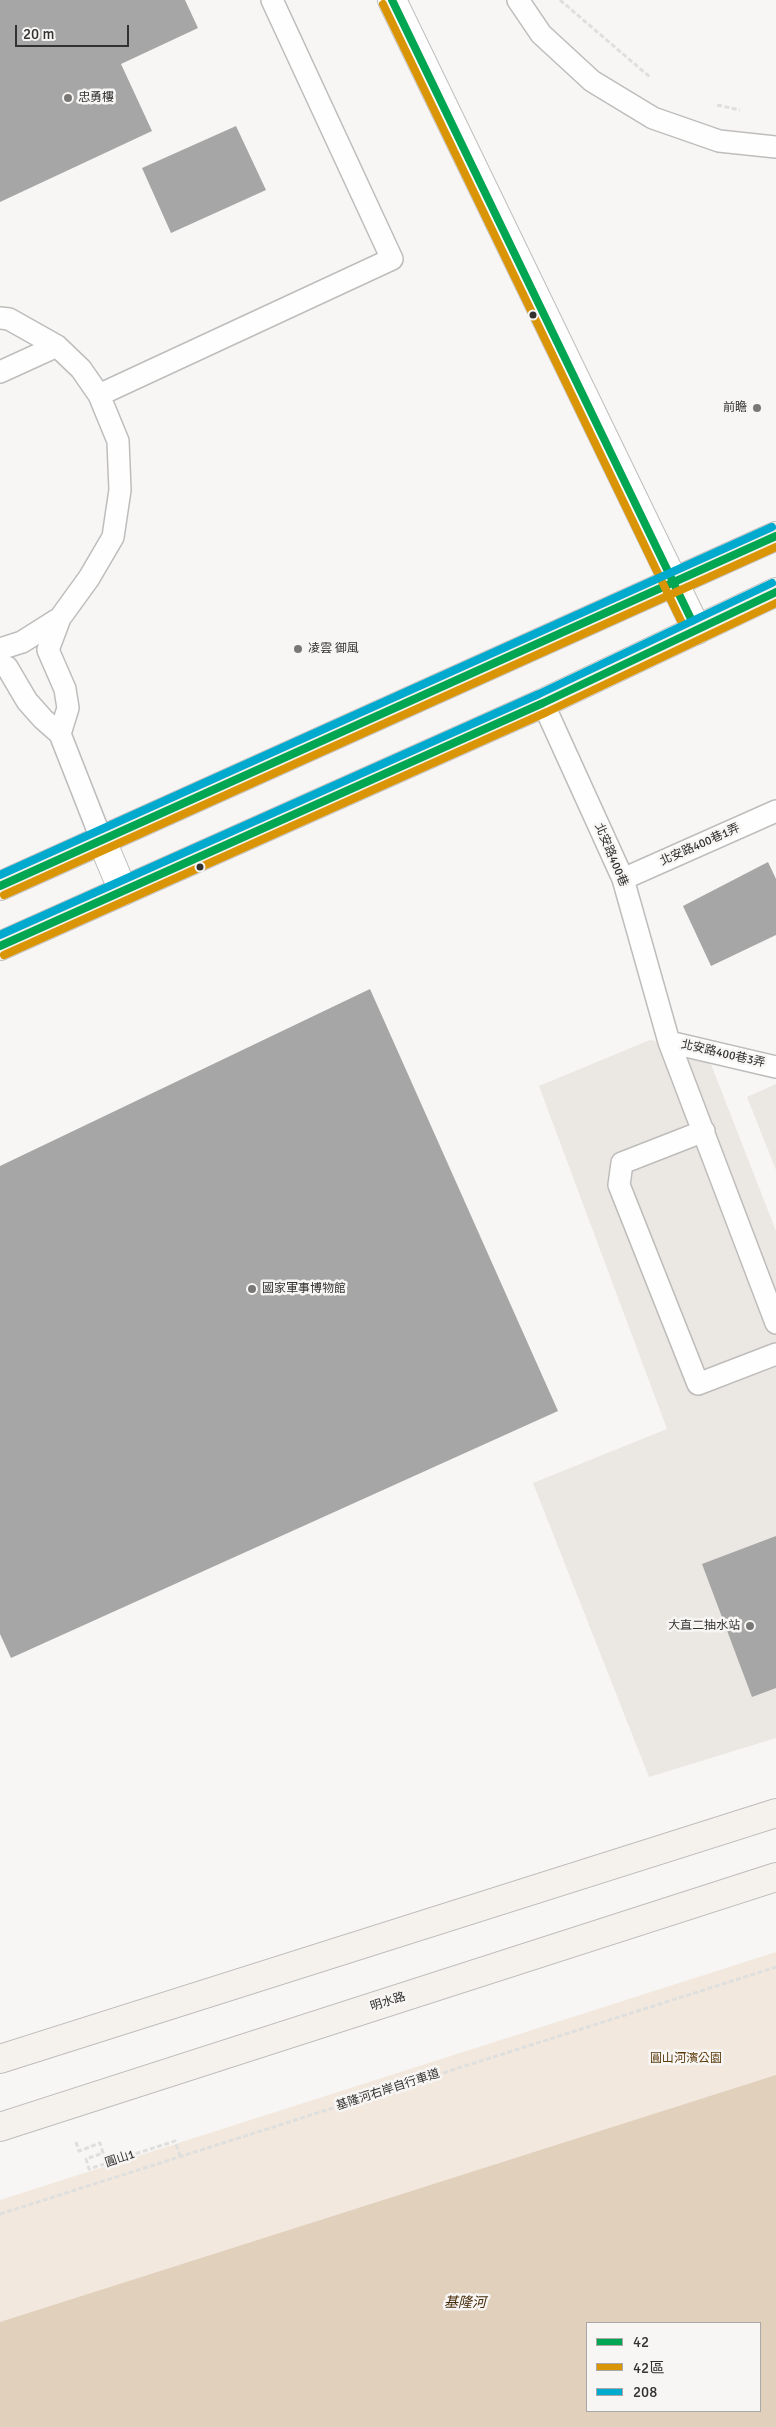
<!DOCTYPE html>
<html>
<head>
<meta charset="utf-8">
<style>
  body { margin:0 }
  #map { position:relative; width:776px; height:2427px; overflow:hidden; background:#f7f6f5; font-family:Signika,"Noto Sans TC",sans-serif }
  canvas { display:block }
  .legend { position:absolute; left:586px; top:2322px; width:175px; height:90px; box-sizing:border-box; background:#f8f6f4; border:1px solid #a9a8a6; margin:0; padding:6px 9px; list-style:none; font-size:15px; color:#333231 }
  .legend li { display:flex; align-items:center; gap:10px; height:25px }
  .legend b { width:25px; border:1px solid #a9a8a6 }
  .scale { position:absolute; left:15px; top:25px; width:114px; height:22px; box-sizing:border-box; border:2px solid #333231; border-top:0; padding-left:6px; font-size:15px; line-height:18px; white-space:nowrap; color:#333231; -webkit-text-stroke:4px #f8f6f4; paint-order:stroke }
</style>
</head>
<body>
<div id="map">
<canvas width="776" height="2427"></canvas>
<ul class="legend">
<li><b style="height:6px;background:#00a651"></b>42</li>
<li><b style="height:6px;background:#da9507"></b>42區</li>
<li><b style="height:6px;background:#00a9ce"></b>208</li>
</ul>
<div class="scale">20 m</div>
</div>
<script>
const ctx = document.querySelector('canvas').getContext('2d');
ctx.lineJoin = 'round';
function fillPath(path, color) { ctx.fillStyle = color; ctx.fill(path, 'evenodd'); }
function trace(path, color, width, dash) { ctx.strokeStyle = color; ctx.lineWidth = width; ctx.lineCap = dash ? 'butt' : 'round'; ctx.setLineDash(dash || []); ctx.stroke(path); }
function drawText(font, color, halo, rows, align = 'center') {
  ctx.font = font + ' Signika,"Noto Sans TC",sans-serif'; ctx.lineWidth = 5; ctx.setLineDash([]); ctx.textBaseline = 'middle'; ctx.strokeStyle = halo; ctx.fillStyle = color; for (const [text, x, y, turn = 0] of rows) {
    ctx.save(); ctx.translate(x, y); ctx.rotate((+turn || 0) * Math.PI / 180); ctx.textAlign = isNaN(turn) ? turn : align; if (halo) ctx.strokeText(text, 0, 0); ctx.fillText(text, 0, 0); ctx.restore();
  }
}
fillPath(new Path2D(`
  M650,1040L705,1049L776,1231V1738L649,1777L533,1483L667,1429L539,1086Z
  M776,1084V1170L747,1097Z`), '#ebe7e2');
fillPath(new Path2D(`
  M776,1952V2109L0,2356V2200Z`), '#f2e8de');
fillPath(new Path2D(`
  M776,2075V2427H0V2322ZM587,2323H760V2411H587Z`), '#e1d0bc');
fillPath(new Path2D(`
  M0,0H185L198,28L121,64L152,131L0,202Z
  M236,126L266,190L171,233L142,168Z
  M768,862L776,879V935L711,966L683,906Z
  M370,989L558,1411L11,1658L0,1634V1166Z
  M776,1536V1688L752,1697L702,1564Z`), '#a6a6a6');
const lane = new Path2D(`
  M518,0L541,34L592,81L653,118L719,141L776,147
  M0,318L9,319L57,346L81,369L99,395L118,441L120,490L113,537L89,578L60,618L48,650L65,689L68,708L60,734
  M0,372L57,346
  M99,395L392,259L272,0
  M0,649L22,642L60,618
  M0,665L7,667L27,701L43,719L60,734L102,841
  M543,703L623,879L669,1042L776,1323
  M623,879L776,811
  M669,1042L776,1067
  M704,1131L622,1163L619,1185L698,1384L776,1354`);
const street = new Path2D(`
  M392,0L697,630
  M102,841L123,891`);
const secondary = new Path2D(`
  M0,886L776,536
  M0,946L543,703L776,592
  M0,2059L776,1813
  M0,2127L776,1877`);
trace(lane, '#bebdbc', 24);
trace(street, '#bebdbc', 30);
trace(secondary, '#bebdbc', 30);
trace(new Path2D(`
  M560,0L651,78
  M717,105L740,110
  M76,2142L79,2151L100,2143L103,2153L86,2159L89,2169L175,2141L180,2156
  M0,2214L776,1967`), '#dfdfde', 3, [5, 2.5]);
trace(lane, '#fefefe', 21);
trace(street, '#fefefe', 28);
trace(secondary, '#f5f2ed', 28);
trace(new Path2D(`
  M392,0L692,621
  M0,886L776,536
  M0,946L543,703L776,592`), '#00a651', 8);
trace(new Path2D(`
  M383,4L683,625
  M4,895L776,547
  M4,955L547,712L776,603`), '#da9507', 8);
trace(new Path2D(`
  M0,875L772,527
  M0,935L539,694L772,583`), '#00a9ce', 8);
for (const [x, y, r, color] of [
  [68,98,5,"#787776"],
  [533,315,4.5,"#333231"],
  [757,408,5,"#787776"],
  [298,649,5,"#787776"],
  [200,867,4.5,"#333231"],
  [252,1289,5,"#787776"],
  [750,1626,5,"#787776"]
]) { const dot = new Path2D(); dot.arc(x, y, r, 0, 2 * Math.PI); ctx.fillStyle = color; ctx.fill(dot); trace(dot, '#f8f6f4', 2); }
drawText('12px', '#333231', '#f8f6f4', [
  ["忠勇樓",78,98],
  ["前瞻",747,408,"right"],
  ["凌雲 御風",308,649],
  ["國家軍事博物館",262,1289],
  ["大直二抽水站",740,1626,"right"]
], 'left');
drawText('12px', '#333231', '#f8f6f4', [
  ["北安路400巷1弄",700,845,-24],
  ["北安路400巷",611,855,67],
  ["北安路400巷3弄",723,1054,13],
  ["明水路",388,2002,-18],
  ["基隆河右岸自行車道",388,2090,-18],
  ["圓山1",120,2159,-18]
]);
drawText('12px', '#5d3c0c', '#f8f6f4', [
  ["圓山河濱公園",686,2059]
]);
drawText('italic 14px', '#462c09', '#f8f6f4', [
  ["基隆河",465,2303]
]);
</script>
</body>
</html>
